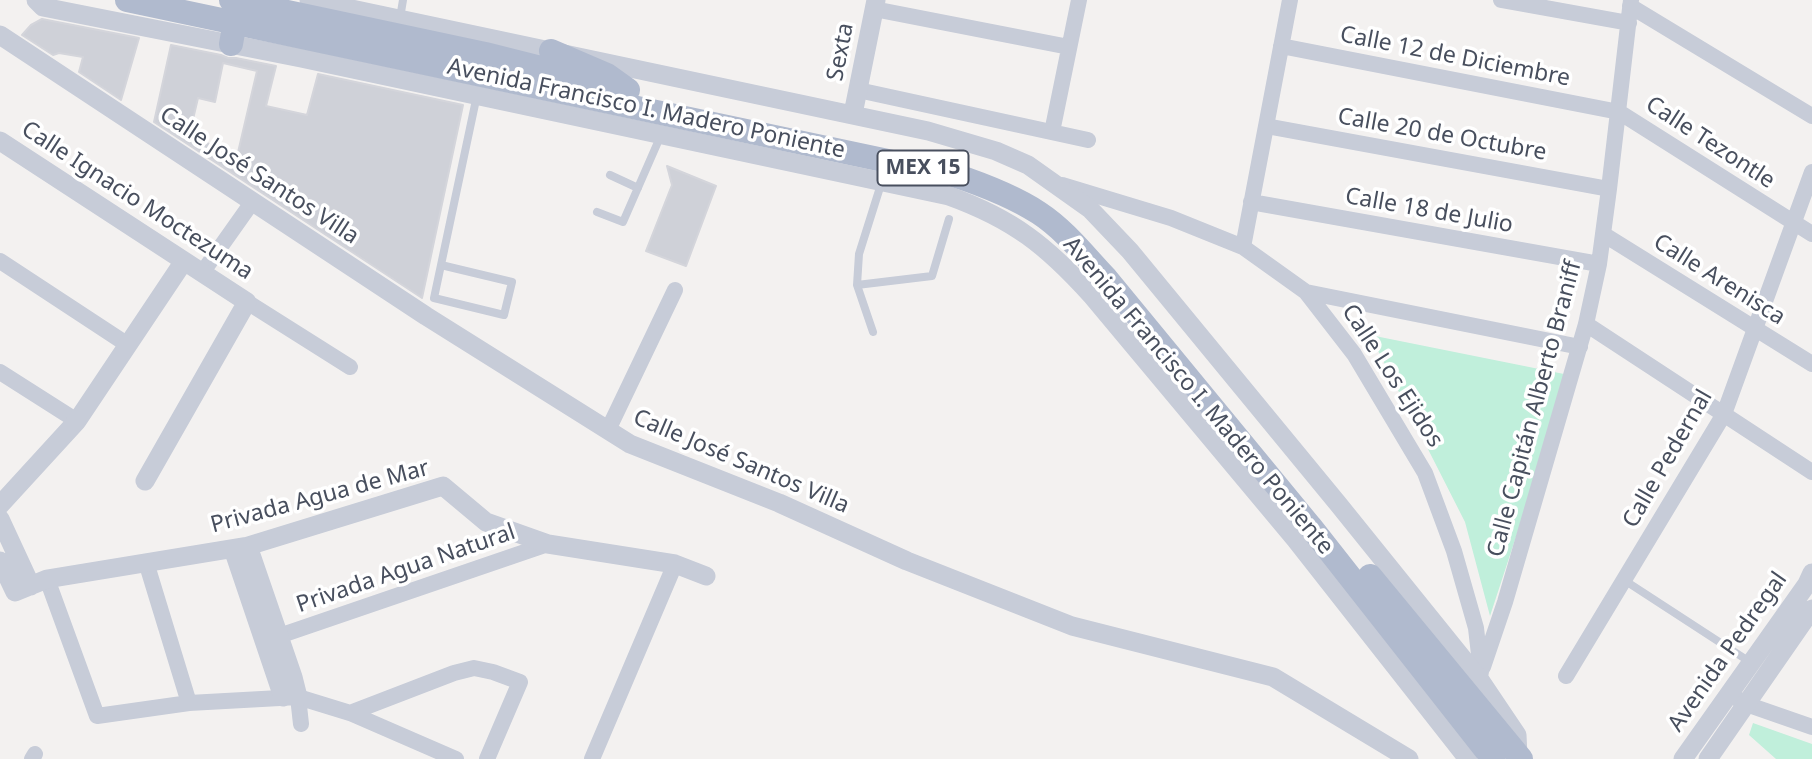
<!DOCTYPE html>
<html>
<head>
<meta charset="utf-8">
<style>
  body { margin:0 }
  canvas { display:block; background:#f3f1f0 }
</style>
</head>
<body>
<canvas width="1812" height="759"></canvas>
<script>
const ctx = document.querySelector('canvas').getContext('2d');
ctx.lineJoin = 'round';
function fillPath(path, color) { ctx.fillStyle = color; ctx.fill(path, 'evenodd'); }
function trace(path, color, width, dash) { ctx.strokeStyle = color; ctx.lineWidth = width; ctx.lineCap = dash ? 'butt' : 'round'; ctx.setLineDash(dash || []); ctx.stroke(path); }
function drawText(font, color, halo, rows, align = 'center') {
  ctx.font = font + ' "Noto Sans",sans-serif'; ctx.lineWidth = 7; ctx.setLineDash([]); ctx.textBaseline = 'middle'; ctx.strokeStyle = halo; ctx.fillStyle = color; for (const [text, x, y, turn = 0] of rows) {
    ctx.save(); ctx.translate(x, y); ctx.rotate((+turn || 0) * Math.PI / 180); ctx.textAlign = isNaN(turn) ? turn : align; if (halo) ctx.strokeText(text, 0, 0); ctx.fillText(text, 0, 0); ctx.restore();
  }
}
fillPath(new Path2D(`
  M1370,335L1569,375L1490,616L1465,522Z
  M1753,723L1812,744V759H1776L1749,735Z`), '#c0efdb');
const building = new Path2D(`
  M42,19L139,38L121,100L79,72L83,57L59,53L53,55L22,35L31,25Z
  M171,45L221,55L228,58H236L276,66L266,106L307,115L318,74L463,105L422,298L154,122ZM223,63L257,71L236,161L190,132L198,98L215,102Z
  M667,166L716,186L686,266L646,251L672,185Z`);
fillPath(building, '#cfd1d8');
trace(building, '#d4d5db', 2);
trace(new Path2D(`
  M400,18L403,0
  M610,175L638,188
  M597,212L623,222L661,135
  M441,265L512,282L504,315L434,298C448,230 463,163 477,95
  M857,285L932,276L949,219
  M873,332L857,285L859,254L882,181
  M1624,580L1750,662`), '#c7ccd8', 8);
trace(new Path2D(`
  M1501,0L1629,23
  M1630,6L1812,116
  M874,9L1069,47
  M1281,46L1619,112L1812,234
  M858,90L1088,140
  M1266,126L1609,189
  M1052,132L1079,0
  M1062,185L1171,218L1243,247L1306,292L1354,354L1425,473L1454,551L1476,628L1481,672
  M1251,202L1599,264
  M1603,234L1812,364
  M1243,247L1290,0
  M0,261L128,345
  M202,273L253,201
  M1306,292L1580,347
  M247,302L350,367
  M1586,324L1812,472
  M0,372L77,421
  M608,430L675,290
  M146,562L189,703
  M47,579L97,716L189,703L298,697L350,713L456,759
  M279,636L548,544
  M1483,667L1505,602L1586,324L1599,264L1609,189L1631,0
  M1566,676L1724,414L1812,172
  M298,697L301,724
  M1736,698L1746,704L1812,727
  M350,713L454,673L474,668L493,672L520,682L487,759
  M32,759L35,754
  M592,759L675,564`), '#c7ccd8', 16);
trace(new Path2D(`
  M36,0L43,7L301,58L949,196C1013,219 1047,246 1092,296L1295,539L1468,759
  M309,0L928,131L996,151L1028,165L1090,209L1130,251L1339,505L1480,680L1517,735L1518,756
  M0,35L426,316L630,444L779,503L907,561L1072,626L1273,677L1409,759
  M853,114L876,0
  M0,141L247,302L145,481
  M0,505L77,421L184,261
  M0,519L31,586
  M248,546L293,677L298,697
  M233,549L283,697
  M0,561L15,592L47,579L248,546L443,486L486,522L548,544L675,564L706,576
  M1683,759L1807,584L1812,573
  M1708,759L1812,609`), '#c7ccd8', 19);
trace(new Path2D(`
  M127,0L954,175C984,185 1013,196 1039,213C1065,230 1085,256 1106,278L1310,526L1493,759
  M231,0L485,54L596,82
  M231,44L235,21
  M551,51L607,75L628,90
  M1370,576L1521,759`), '#b0bace', 24);
for (const [x, y, w] of [
  [923,168,91]
]) { const box = new Path2D(); box.roundRect(x - w / 2, y - 17.5, w, 35, 5); ctx.fillStyle = '#fff'; ctx.fill(box); trace(box, '#484f5e', 2); }
drawText('bold 21px', '#484f5e', null, [
  ["MEX 15",923,168]
]);
drawText('23px', '#484f5e', '#fff', [
  ["Sexta",841,52,-79],
  ["Calle 12 de Diciembre",1455,57,11],
  ["Avenida Francisco I. Madero Poniente",646,109,12],
  ["Calle 20 de Octubre",1442,135,10],
  ["Calle Tezontle",1710,143,33],
  ["Calle José Santos Villa",259,176,33],
  ["Calle Ignacio Moctezuma",137,201,33],
  ["Calle 18 de Julio",1429,211,10],
  ["Calle Arenisca",1719,280,32],
  ["Calle Los Ejidos",1392,376,57],
  ["Avenida Francisco I. Madero Poniente",1198,396,50],
  ["Calle Capitán Alberto Braniff",1535,409,-75],
  ["Calle Pedernal",1668,459,-60],
  ["Calle José Santos Villa",741,462,23],
  ["Privada Agua de Mar",320,497,-15],
  ["Privada Agua Natural",406,569,-19],
  ["Avenida Pedregal",1728,652,-55]
]);
</script>
</body>
</html>
